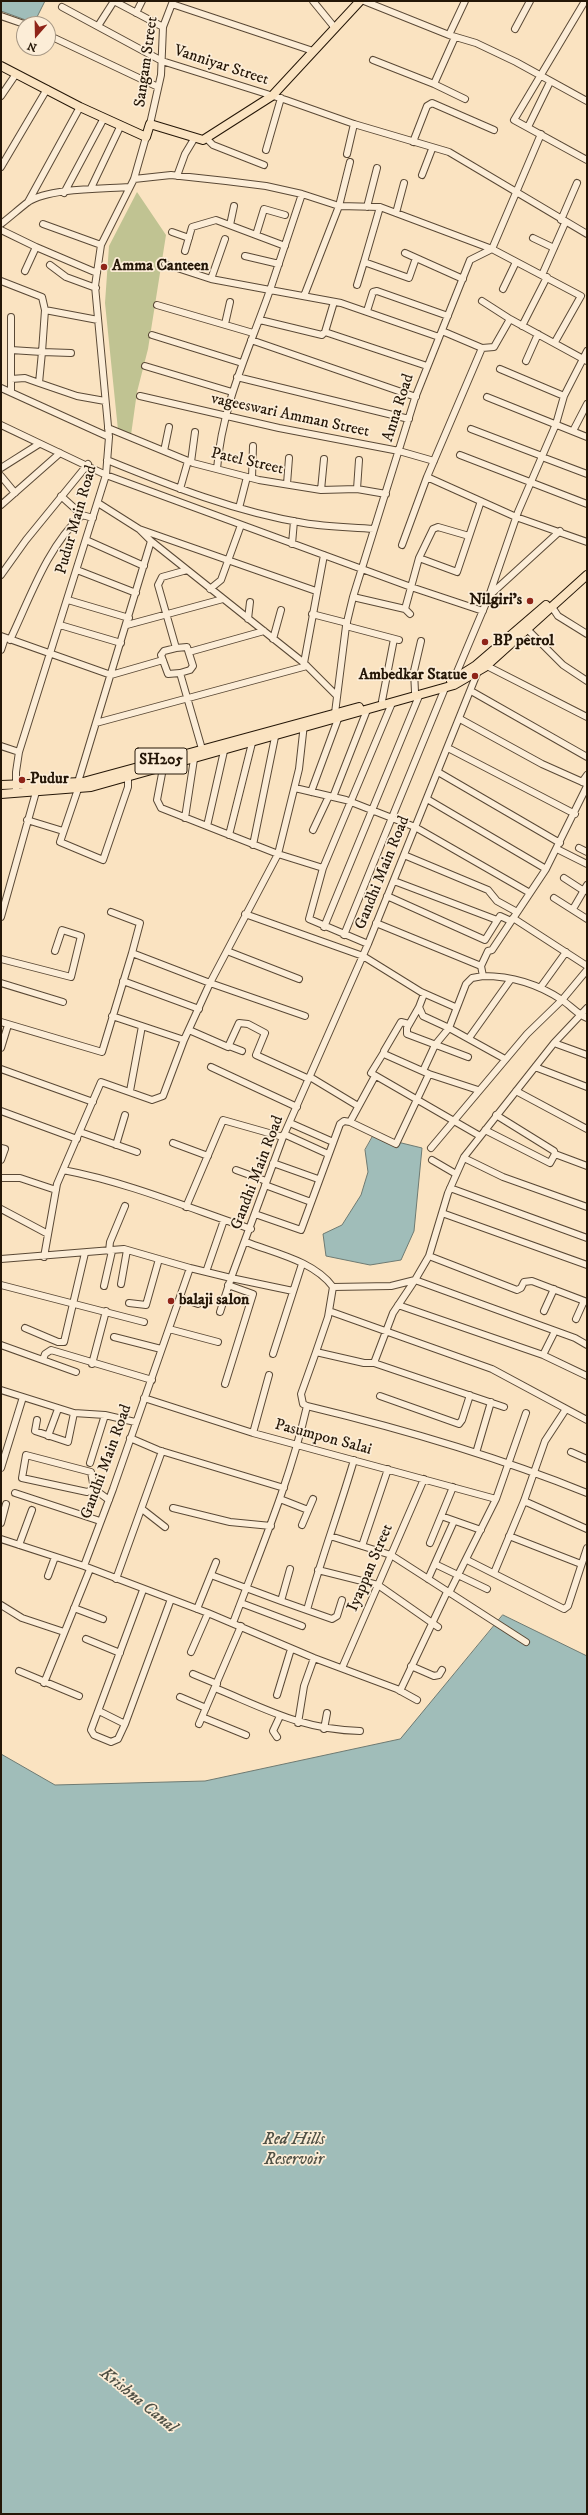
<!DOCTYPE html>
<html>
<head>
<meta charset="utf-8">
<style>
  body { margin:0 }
  #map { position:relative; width:588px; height:2515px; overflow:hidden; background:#fae3c1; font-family:"IM FELL DW Pica",serif }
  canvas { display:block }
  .frame { position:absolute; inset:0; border:2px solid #241607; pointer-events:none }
  .north { position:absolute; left:16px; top:16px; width:40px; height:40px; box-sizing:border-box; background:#fcedd7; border:1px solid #a69784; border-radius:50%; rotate:200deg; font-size:11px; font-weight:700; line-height:16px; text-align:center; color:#241607 }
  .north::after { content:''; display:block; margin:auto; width:14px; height:18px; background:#8f2418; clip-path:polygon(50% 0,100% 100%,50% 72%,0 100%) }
</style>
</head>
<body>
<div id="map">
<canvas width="588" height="2515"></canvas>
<div class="frame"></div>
<div class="north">N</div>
</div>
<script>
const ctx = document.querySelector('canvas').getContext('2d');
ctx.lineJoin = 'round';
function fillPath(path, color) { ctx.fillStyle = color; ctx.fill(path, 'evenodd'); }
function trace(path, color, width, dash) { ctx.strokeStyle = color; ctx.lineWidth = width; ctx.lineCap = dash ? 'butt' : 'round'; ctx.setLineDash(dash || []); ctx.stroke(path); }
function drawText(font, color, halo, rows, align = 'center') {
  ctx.font = font + ' "IM FELL DW Pica",serif'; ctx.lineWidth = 3.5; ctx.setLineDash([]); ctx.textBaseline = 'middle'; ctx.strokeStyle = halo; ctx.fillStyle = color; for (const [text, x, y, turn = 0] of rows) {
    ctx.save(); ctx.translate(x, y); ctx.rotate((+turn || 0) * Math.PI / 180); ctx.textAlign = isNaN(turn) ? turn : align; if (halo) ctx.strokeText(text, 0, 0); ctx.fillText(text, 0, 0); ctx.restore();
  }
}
fillPath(new Path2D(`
  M137,192L166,235L148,349L137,392L131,435L118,430L105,303L109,246Z`), '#c0c392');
const water = new Path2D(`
  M1,1H45L34,23L1,11Z
  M373,1136L422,1148L414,1231L401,1260L370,1265L326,1256L323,1234L342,1225L361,1195L368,1172L365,1150Z
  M503,1615L587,1656V2514H1V1754L55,1785L205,1781L400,1739Z`);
fillPath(water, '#a0bdb9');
trace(water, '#6e7a72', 1);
const minor = new Path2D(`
  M114,1L163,27
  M313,1L335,28
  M364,1L449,35L476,43L516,62L587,101
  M585,1L514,120L587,160
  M172,4L313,51
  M62,7L162,61L286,100L354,124L449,152L587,234
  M136,13L142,1
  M1,16L24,24
  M98,26L114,1
  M515,29L530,1
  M48,35L158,87
  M449,35L465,1
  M373,60L434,84L455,37
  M434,84L465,99
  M1,96L16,74
  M150,124L161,75L163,27L173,1
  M528,127L550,82
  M207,139L213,145L264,165
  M413,142L427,106L432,103L494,130
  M266,150L281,98
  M347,154L354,124
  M1,167L47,89
  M422,175L432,149
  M177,176L185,154L194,139
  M134,179L171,175L226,181L266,186L302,194L339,206L380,207L492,249L581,296L555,342
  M91,188L121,125
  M64,193L104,118
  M28,202L80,107
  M367,207L377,168
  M380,207L364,262L409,278L416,258
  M396,213L404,183
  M561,220L577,183
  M1,224C10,217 19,209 28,202C49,188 103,189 129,187
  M43,224L101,245
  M230,225L234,206
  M1,230L36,247
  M172,232L189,238
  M256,235L264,209L285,215
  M533,238L554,248
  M185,251L192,227L216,220L285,246
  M405,253L463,279
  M245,256L279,264
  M165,264L211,279L270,290L302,194
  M50,265L66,277L96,288
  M25,271L36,247L97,273
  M542,275L565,223
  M211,279L225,239
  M1,281L42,297L45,310L98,320
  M357,285L364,262
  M503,289L516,262
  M304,296L339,206L350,162
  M482,301L510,319L587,361
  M157,305L253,333
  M45,310L42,352L71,353
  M367,311L373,292L377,291L448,316
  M260,320L322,335L325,332L427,366
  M225,324L230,302
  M522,326L547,277
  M442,331L482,348L494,347L510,319
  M325,332L334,302
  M152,335L242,363
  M251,340L416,397
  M11,350L42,352L39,383L77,396L105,401
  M526,361L538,334
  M145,366L232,392
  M500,369L564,396
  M237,377L409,419
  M11,379L25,378L39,383
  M1,388L109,437
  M11,392V317
  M140,396L279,428L399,451L434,461
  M487,397L587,437
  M1,425L106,475L411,587L483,611
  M108,428L193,463L259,480L321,490L357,489L386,494
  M471,429L542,456
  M573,431L587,404
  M164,451L169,427
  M460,455L587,504
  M542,457L587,474
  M107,460C171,486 236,512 304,523C327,527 351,527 374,529
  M191,462L195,432
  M1,468L39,444
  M217,469C222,405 249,350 270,290L341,303L439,337
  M1,476L15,493
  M427,477L516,517L587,542
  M252,478L253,446
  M287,484L289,458
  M180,489L188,461
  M357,489L359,460
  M321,490L324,459
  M61,496L82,515
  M98,503L139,529L151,541
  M1,505L60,453
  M239,508L247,477
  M139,529L316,591
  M86,540L144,566
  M292,544L294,521
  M402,545L427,477L482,348
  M419,558L457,572L481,501
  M77,570L136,593
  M187,570L162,577L158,585L176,648L164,651L161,655L168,674L180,673L202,749
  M1,575L26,540L88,464
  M210,589L221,580L241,525
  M490,595L560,531
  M353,597L405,609L410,614
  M68,600L129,618
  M552,607L558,616L587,634
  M405,609L419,558L433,529L438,527L469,536
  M312,614L347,623
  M248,619L250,602
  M60,625L121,643
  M127,625L223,599
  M346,626L399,640
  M527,629L563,665L587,681
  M1,636L111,675L163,660
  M273,639L281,610
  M10,640C30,598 47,547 82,515L93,518
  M176,648L187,647L193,666L190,670L180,673
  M1,650L5,638
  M189,652L264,631
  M304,663L324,555
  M483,664L587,717
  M454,679L489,596L518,512L556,424L564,396L587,351
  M471,691L587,757
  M415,692L414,671L421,641
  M382,701L394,639
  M335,713L346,626L353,597L415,398L470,260L492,249L541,134
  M460,719L542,764L587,784
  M96,723L307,666
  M1,746L19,752
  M448,748L575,814
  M164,763L157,800L161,808L278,854L323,868
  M438,772L560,843
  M78,782L151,541L304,663L337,696
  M582,782L587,775
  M295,788L346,800L415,827L530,893
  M78,789L60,842L103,860L128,787V773
  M311,792L338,719
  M16,793V772L19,752L106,475L109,437L95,286L101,245L134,179L146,137
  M333,797L367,710
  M427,799L546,869
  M185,818L194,759
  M27,820L63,831
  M207,826L224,751
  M313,830L329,796
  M229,835L252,743
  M253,845L275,737
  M579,848L587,852
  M557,849L587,864
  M404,855L488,890L497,901L517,912
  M564,878L584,891
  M394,881L497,920
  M387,896L485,940L500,916L511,921
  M554,898L587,919
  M573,909L587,885
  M111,912L140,923L132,953
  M245,914L363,956L421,992L455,1007
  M1,917L36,792
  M513,918L587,966
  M376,923L481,966L483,976L472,978L466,984L449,1028L435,1045L423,1071
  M324,927L419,696
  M344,935L445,688
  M368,944L309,919L323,868L392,703
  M227,951L299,979
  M1,959L71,977L81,936L62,930L55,951
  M481,966L488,951L492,950L546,869L587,786
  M483,976C511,976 538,984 562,1000C571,1006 577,1014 587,1018
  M123,981L199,1009
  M1,983L63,1002
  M540,988L566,952
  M424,994L419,1007L423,1016L449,1028L505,1059
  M419,1007L407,1028V1034L468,1057
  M112,1016L142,1026
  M1,1022L102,1052L132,953L210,983L305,1016
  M409,1024L401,1022L384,1051V1054L429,1074L478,1090
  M189,1030L228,1047L239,1023L248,1024L265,1033L256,1055L309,1079
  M469,1038L511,979
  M554,1043L587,1055
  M229,1046L242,1051
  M1,1048L8,1025
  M384,1052L371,1073L480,1136
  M211,1067L297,1107
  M535,1067L587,1087
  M1,1069L93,1102
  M375,1076L350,1122L396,1144L429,1074
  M310,1077L358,1106
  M130,1091L142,1026L184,1040
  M516,1091L587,1129
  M1,1111L77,1139
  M496,1115L554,1151L555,1154
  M290,1123L333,1142
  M485,1130L550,1163L555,1154L587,1166
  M80,1132L137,1152
  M284,1134L328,1154
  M173,1143L208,1156
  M116,1145L125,1115
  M1,1148L5,1149L1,1160
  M431,1148L527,1034L562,1000L587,970
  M464,1158L503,1177L587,1207
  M432,1160L456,1174
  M273,1163L318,1179
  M63,1170L101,1082L152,1100L163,1096L184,1040L210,983L278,854L299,769L304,724
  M236,1170L266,1181
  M1,1178H20L56,1190
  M265,1185L311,1202
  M450,1188L587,1238
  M186,1207L223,1120L283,1137
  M1,1209L48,1234
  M442,1213L587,1265
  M255,1214L301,1230L340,1124L344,1121L350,1122
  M246,1242C274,1253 314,1261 333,1287L391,1286L415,1280L429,1256L448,1193L464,1157L554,1043L587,1008
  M109,1251L110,1242L125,1206
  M429,1256L517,1290L521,1288L524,1282L532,1281L587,1302
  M44,1257L57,1184L63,1170C127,1182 189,1208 251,1229
  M1,1259L124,1249L190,1268
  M206,1272L224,1220
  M121,1284L127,1250
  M1,1285L144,1322
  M104,1286L112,1251
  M180,1298L198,1304
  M129,1303L146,1305L159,1259
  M398,1305L543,1355L587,1376
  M329,1311L492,1369L587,1420
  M544,1311L554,1289
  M220,1312L231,1278L293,1291
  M576,1319L584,1301
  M25,1328L58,1342H64L85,1253
  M169,1329L218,1342
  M114,1337L161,1349
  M1,1345L76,1372
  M316,1352L328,1317L333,1287
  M273,1354L302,1264
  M543,1355L555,1331
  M43,1360L45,1354L51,1350L152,1380
  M374,1363L393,1313L415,1280L575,1338L587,1345
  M92,1364L106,1311
  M225,1384L253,1294L228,1285
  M1,1390L74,1413L105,1415L135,1422
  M380,1396L459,1424L462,1420L470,1395
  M144,1398L253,1433L496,1499
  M307,1406C403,1429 496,1456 587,1493
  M37,1420L35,1431L68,1442L74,1413
  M253,1433L269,1375
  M48,1436L58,1409
  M130,1438L158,1450L284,1488
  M571,1452L587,1459
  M476,1453L491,1402
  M90,1463L105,1415
  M1,1468L23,1397
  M94,1489L91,1472L26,1455L22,1478L87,1492L94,1489L109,1500
  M15,1493L100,1521
  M280,1499L308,1510
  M524,1501L587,1529
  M173,1508L230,1522L271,1526
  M142,1509L165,1527
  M441,1516L481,1530
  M1,1523L6,1504
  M302,1525L313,1499
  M330,1536L391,1555L526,1642
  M509,1536L581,1564
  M1,1539L84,1566L113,1489L190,1268L231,1278L283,1137L368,944L478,671
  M430,1543L453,1487
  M19,1545L32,1510
  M362,1546L388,1469
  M467,1560L564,1609L568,1606L587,1548
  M435,1564L487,1589
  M84,1566L208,1613L314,1658L397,1689L417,1700
  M290,1569L281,1601L332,1619L337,1616L342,1600
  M318,1570L378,1585L438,1627
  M494,1573L524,1501L545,1441L566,1409
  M211,1575L281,1601
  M48,1576L55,1557
  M116,1579L162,1451
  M428,1579L454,1521
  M143,1590L91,1730L94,1735L111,1742L118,1739L125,1724L171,1599
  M449,1593L496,1499L526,1413
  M241,1603L302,1626
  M1,1605L22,1618L64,1632
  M74,1608L103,1619
  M197,1609L216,1562
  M307,1610C321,1559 339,1511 354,1460
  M233,1623C260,1551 290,1481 307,1406L303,1404L301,1394L316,1352L364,1363H374L504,1407
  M86,1639L120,1653
  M191,1652L208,1613
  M411,1666L434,1676L439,1675L442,1670
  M342,1668L424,1479
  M19,1671L79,1696
  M193,1674L217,1684
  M44,1683L90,1569
  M215,1688C266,1709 303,1730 360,1731
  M400,1691L447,1592
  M277,1695L291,1649
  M180,1697L206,1708
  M99,1711L125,1724
  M202,1717L246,1735
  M298,1723L304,1686L314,1658
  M199,1724L241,1626
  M324,1729L327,1713
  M277,1737L273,1731L280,1716`);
const major = new Path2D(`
  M1,66L80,107L146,137L150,124L203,140L272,96L360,1
  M451,681L475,666L546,605
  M1,785L83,782L359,707
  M1,794L91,787L454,685L485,667L587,575`);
trace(minor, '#5a4936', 8);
trace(major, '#241607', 10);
trace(minor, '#fcedd7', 6);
trace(major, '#fae3c1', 8);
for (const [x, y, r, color] of [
  [104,267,4,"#8f2418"],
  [530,601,4,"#8f2418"],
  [485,642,4,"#8f2418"],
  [475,676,4,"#8f2418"],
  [22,780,4,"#8f2418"],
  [171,1301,4,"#8f2418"]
]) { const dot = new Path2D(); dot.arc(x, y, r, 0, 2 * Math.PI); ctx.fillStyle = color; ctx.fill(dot); trace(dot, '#fcedd7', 1.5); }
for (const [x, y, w] of [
  [161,761,52]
]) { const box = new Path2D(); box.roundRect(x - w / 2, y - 13, w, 26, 3); ctx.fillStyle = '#fcedd7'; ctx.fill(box); trace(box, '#241607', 1); }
drawText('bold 15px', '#241607', null, [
  ["SH205",161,761]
]);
drawText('16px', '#241607', '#fcedd7', [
  ["Sangam Street",147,62,-82],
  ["Vanniyar Street",221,66,18],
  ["Anna Road",399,408,-72],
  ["vageeswari Amman Street",290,416,12],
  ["Patel Street",247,462,13],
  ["Pudur Main Road",77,520,-74],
  ["Gandhi Main Road",383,873,-68],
  ["Gandhi Main Road",258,1173,-69],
  ["Pasumpon Salai",323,1438,15],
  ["Gandhi Main Road",107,1462,-70],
  ["Iyappan Street",371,1568,-67]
]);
drawText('bold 16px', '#241607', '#fcedd7', [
  ["Amma Canteen",112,267],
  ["Nilgiri's",522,601,"right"],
  ["BP petrol",493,642],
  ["Ambedkar Statue",467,676,"right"],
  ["Pudur",30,780],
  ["balaji salon",179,1301]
], 'left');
drawText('italic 17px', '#4f5045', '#fcedd7', [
  ["Red Hills",294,2140],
  ["Reservoir",294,2160],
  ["Krishna Canal",138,2401,39]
]);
</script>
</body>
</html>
